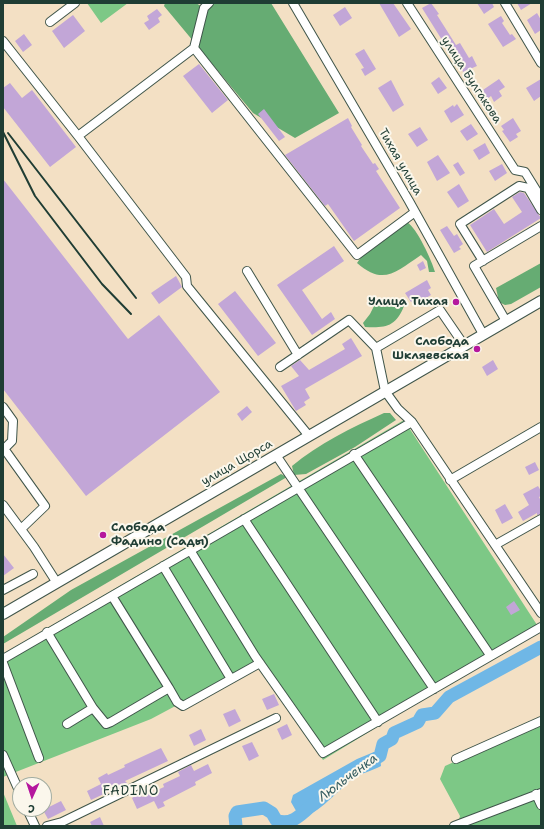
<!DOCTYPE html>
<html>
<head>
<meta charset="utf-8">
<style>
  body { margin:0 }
  #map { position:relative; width:544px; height:829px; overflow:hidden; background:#f3e0c4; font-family:"Shantell Sans",sans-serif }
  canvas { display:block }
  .frame { position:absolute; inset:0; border:4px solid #1f3d34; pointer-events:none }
  .north { position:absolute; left:12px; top:777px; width:40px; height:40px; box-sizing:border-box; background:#fbf7ec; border:1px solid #a3ada2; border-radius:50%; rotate:183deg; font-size:11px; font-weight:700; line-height:16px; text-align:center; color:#1f3d34 }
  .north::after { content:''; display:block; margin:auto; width:14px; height:18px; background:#b5179e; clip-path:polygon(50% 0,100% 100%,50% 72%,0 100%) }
</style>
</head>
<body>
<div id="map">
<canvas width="544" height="829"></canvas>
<div class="frame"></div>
<div class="north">С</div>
</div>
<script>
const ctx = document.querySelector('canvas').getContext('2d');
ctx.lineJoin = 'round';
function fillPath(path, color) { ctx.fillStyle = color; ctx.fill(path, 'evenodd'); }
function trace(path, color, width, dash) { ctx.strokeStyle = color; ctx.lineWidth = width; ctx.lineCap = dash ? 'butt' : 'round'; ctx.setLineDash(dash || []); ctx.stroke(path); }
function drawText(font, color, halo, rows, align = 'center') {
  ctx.font = font + ' "Shantell Sans",sans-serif'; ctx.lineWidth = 4; ctx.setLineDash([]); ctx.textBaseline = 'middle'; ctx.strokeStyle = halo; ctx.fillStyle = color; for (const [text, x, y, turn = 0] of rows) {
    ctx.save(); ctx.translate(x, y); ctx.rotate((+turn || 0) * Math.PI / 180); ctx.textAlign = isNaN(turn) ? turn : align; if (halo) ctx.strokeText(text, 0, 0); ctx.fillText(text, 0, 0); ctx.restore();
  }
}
fillPath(new Path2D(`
  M87,3H128L101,23Z
  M404,420L539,628L323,760L256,663L151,719L3,777V654Z
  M541,723V826H457L460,816L440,779L445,766Z
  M3,792L17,826H3Z`), '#7dc886');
fillPath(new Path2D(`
  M165,3H196L204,8L210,3H271L339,113L295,138L253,113L164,6Z
  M407,222C417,228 432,261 435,272H429L427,261L421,255C396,272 383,286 357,263L364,253Z
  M541,263V287L511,304L505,305L499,302L496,288Z
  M393,298L402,301L404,306C396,327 385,328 365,327L363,323L370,314L375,304Z
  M384,413H390L396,420L355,447L306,474L294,475L292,466C318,444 353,427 384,413Z
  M281,474L287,477L3,644V637L71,590Z`), '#66ac73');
fillPath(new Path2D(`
  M374,752L380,756L381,766C372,771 361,773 352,779C340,788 314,820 299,816L291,802L293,795L357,759Z`), '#6fb7e6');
trace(new Path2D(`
  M365,765L380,756L383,744L392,739L394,733L418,722L422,715L435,713L449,697L541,647
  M236,826L235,816L237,812L264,808L272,813L276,820C291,827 303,813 313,804`), '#6fb7e6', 13);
fillPath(new Path2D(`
  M379,3H393L411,29L399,37Z
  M431,3L439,14L437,15L456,45L460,43L469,58L472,56L477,66L463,72L455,55L452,56L422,8Z
  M477,3H492L494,7L484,14Z
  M517,3H532L521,10Z
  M345,7L352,18L340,26L333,15Z
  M157,9L162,15L158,18L160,22L149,30L144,23L149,20L147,16Z
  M537,13L541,20V30L535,34L527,20Z
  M73,15L85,31L64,48L52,31Z
  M501,16L504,21L502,23L510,35L512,34L516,39L503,47L488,24Z
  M24,34L32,45L23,52L15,41Z
  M364,49L376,69L365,76L361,69L364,68L355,54Z
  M199,64L228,100L212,113L183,76Z
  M439,77L447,88L438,94L431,83Z
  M499,79L505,87L499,91L502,96L494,102L491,96L486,100L480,92Z
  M541,79V96L534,101L526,88Z
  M391,80L404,105L393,112L378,88Z
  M10,83L22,98L32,90L76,147L50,167L3,107V88Z
  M457,104L464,115L451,123L444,111L453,105L454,107Z
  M264,109L285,137L279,141L258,114Z
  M348,118L352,126L351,127L362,145L361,146L373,164L375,163L379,169L376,171L400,208L354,241L328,204L325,206L285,155Z
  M513,118L521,131L516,134L518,137L510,142L502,131L504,130L501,126Z
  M471,124L478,134L467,141L460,131Z
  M420,127L428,140L417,147L408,134Z
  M485,143L490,153L479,160L473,150Z
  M438,155L450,173L437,181L427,162Z
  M458,162L465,173L460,176L453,165Z
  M502,164L507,173L495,181L489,171Z
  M3,179L128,339L159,315L220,392L86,496L3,389Z
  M459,184L469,201L458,208L447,192Z
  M520,192L524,193L541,218L487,252L470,225L494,209L504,224L522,212L512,197Z
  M447,226L454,236L457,234L463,244L459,247L461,249L454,253L440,230Z
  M334,246L344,261L302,290L322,319L331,312L335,319L312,335L277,285Z
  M423,261L426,268L420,271L417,265Z
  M176,276L182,287L159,304L151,293Z
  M427,280L431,288L428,290L431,295L421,301L419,297L411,302L405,293Z
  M235,291L276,343L258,356L218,304Z
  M351,338L362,356L305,389L310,398L304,402L306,405L296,411L281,386L299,376L291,366L300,360L309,370L345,349L342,344Z
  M493,360L498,369L487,376L482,367Z
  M247,406L252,412L242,421L237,414Z
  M535,462L539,470L529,475L525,467Z
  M538,486L541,491V496L539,497L541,501V514L537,515V513L523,521L518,512L529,505L523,494Z
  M505,504L513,518L502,524L495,510Z
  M3,554L14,568L3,576Z
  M514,601L520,610L511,615L506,607Z
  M274,694L279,705L267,710L262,699Z
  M235,709L241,721L229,727L223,714Z
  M287,724L292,735L282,740L277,729Z
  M201,729L206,740L194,746L189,735Z
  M252,742L259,756L249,761L242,746Z
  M161,748L168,761L125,781L127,783L91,800L87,791L101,784L98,778L107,773L108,775L125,767L124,765Z
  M208,764L212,773L195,782L196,785L163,802L165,806L158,809L154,801L137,809L132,798L141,793L142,797L164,787L163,784L180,776L178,772L191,765L194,771Z
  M61,801L66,810L48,819L43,810Z
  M100,817L104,826H92L90,822Z`), '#c2a6d7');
const minor = new Path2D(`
  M293,3L409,201L483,334
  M407,3L515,170L525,172L541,198
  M505,3L541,63
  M50,22L75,3
  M3,41L78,136L186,277L187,286L309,436
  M194,48L204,8L209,3
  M78,136L194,48L357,255L415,212
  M483,261L460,224L519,186L528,188L541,210
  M247,271L298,355
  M506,321L474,266L541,226
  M280,367L349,320L376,348L440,310L464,345
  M3,407L13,421L12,441L3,450
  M412,422L541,613
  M5,450L45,506L21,529
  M354,454L490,655
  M276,455L434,689
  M450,480L541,427
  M3,505L34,547L57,583
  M244,519L378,722
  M495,545L541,519
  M190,550L255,656L323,753L541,627
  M163,566L231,679
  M3,590L33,574
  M47,632L93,708
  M3,659L412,422L398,409L385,391L376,348
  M3,663L39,758
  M169,688L177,702L183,706L260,663
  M67,724L93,708L106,724L111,722L169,688L112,596
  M3,755L20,793
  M456,759L541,721
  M536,794L541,805
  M27,809L35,826
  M47,826L62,822L276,718
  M454,826L541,793`);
const major = new Path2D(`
  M3,614L541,301`);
trace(minor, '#3f554a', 10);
trace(major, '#3f554a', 12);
trace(minor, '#fff', 8);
trace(major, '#fff', 10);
trace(new Path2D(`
  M3,132L35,196L102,284L131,314
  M8,133L136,298`), '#1f3d34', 2);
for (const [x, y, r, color] of [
  [456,302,4,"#b5179e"],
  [477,349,4,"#b5179e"],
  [103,535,4,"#b5179e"]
]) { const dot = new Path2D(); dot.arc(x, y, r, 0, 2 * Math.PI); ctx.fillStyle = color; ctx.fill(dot); trace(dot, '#fbf7ec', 1.5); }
drawText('12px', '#1f3d34', '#fbf7ec', [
  ["улица Булгакова",471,80,57],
  ["Тихая улица",400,162,60],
  ["улица Щорса",237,463,-30]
]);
drawText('bold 12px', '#1f3d34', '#fbf7ec', [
  ["Улица Тихая",448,302],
  ["Слобода",469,342],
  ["Шкляевская",469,356],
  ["Слобода",111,528,"left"],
  ["Фадино (Сады)",111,542,"left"]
], 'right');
drawText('italic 13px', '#335c60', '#fbf7ec', [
  ["Люльченка",348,778,-37]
]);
ctx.letterSpacing = '1px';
drawText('13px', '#1f3d34', '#fbf7ec', [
  ["FADINO",131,792]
]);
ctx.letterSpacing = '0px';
</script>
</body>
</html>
